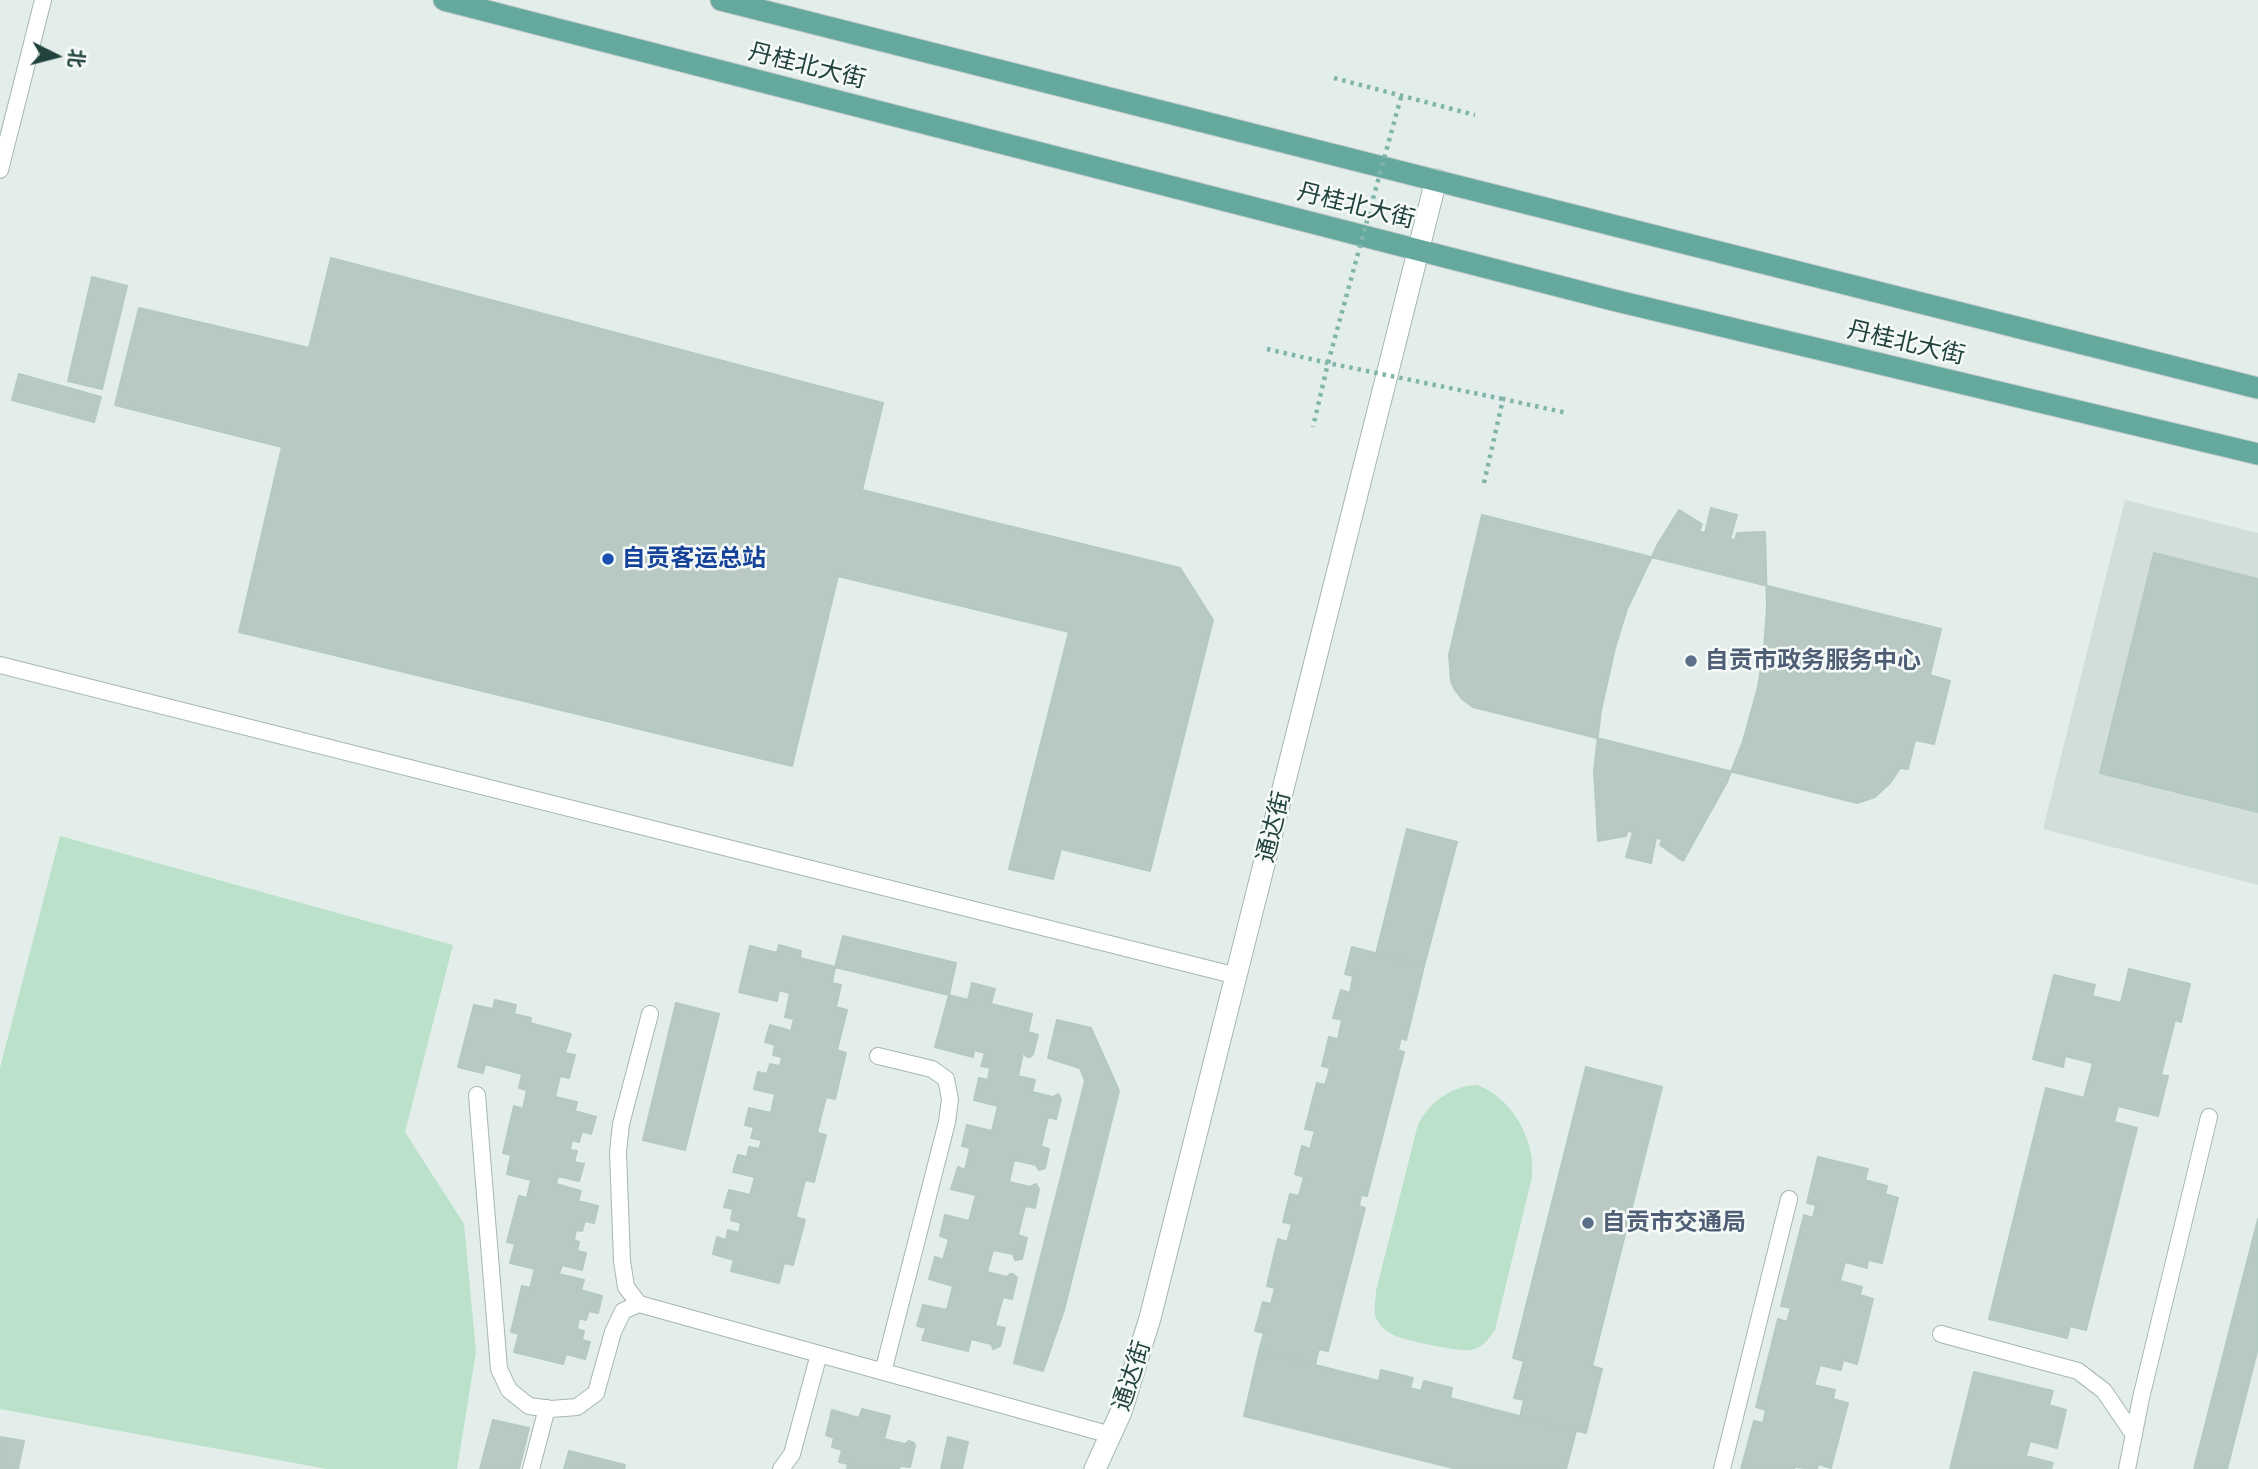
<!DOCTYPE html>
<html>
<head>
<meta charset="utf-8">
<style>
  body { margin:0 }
  #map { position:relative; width:2258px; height:1469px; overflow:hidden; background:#e3eeeb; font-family:Raleway,"Noto Sans SC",sans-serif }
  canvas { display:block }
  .north { position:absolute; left:21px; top:21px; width:70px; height:70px; -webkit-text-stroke:5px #f5faf8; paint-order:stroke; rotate:96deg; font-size:19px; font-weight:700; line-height:28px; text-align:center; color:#21423d }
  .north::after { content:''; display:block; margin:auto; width:24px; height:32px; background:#21423d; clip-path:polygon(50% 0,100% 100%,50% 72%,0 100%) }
</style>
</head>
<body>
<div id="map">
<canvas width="2258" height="1469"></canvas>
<div class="north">北</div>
</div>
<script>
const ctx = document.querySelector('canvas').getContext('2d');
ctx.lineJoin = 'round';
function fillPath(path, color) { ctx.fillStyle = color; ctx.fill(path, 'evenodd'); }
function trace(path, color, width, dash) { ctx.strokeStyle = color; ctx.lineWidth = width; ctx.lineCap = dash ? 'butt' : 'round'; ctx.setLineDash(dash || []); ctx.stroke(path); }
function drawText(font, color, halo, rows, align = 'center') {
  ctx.font = font + ' Raleway,"Noto Sans SC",sans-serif'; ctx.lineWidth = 5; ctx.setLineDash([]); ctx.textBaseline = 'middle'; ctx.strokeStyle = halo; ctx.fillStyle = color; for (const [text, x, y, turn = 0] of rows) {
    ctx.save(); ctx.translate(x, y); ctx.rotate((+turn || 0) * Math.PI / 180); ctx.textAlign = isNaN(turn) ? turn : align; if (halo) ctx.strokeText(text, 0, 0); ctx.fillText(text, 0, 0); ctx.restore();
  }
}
fillPath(new Path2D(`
  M2125,500L2258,533V885L2043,829Z`), '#d1deda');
fillPath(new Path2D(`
  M60,836L453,945L405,1132L464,1224L476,1352L457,1469H327L0,1409V1068Z
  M1477,1085C1505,1095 1526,1125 1531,1154C1533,1162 1532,1170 1532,1177L1495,1330C1488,1339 1483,1348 1471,1350C1458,1352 1409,1341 1396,1336C1388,1333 1379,1326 1376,1318C1373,1310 1376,1300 1376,1291L1418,1124C1431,1102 1450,1086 1477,1085Z`), '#bbe1ca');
const building = new Path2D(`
  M331,258L883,403L862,490L1180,568L1213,620L1150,871L1061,849L1053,879L1009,869L1069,632L838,576L792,766L239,632L282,447L115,405L139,308L309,348Z
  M92,277L127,286L102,389L68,381Z
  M19,374L101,397L94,422L12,400Z
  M1711,508L1737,515L1730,539L1735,540L1737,533L1765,532L1767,607L1764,649L1758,687L1743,741L1727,782L1683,861L1660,845L1662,839L1656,838L1651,863L1626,857L1633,832L1627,831L1626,836L1598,841L1594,770L1601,710L1615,648L1627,609L1658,544L1679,510L1702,524L1699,531L1705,533Z
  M1482,515L1941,629L1930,675L1950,681L1934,744L1915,740L1908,769L1900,768L1890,783L1875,797L1857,803L1473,707L1462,699L1455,690L1451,681L1449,655Z
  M2154,553L2258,579V812L2100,773Z
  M1407,829L1457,842L1424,966L1376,954Z
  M843,936L956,963L949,995L835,967Z
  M779,945L801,951L800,958L835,967L832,983L841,985L836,1007L847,1010L837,1050L846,1053L835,1099L826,1097L817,1133L826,1135L814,1182L805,1180L796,1217L805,1220L793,1265L784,1263L779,1283L731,1271L734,1260L713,1254L717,1237L726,1240L728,1230L739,1233L741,1223L731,1220L733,1209L724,1207L729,1190L750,1195L755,1177L733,1172L738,1155L747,1157L749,1147L759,1149L762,1140L751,1138L754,1127L745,1125L749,1108L771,1113L775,1094L754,1089L758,1072L767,1074L770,1064L780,1066L782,1057L773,1055L775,1045L765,1042L770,1025L791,1031L794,1019L785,1017L790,993L779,990L777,1001L739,992L750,946L777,953Z
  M1352,947L1424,966L1406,1040L1401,1038L1398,1050L1404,1052L1367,1196L1361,1195L1359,1206L1365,1208L1328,1351L1319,1349L1315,1365L1259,1351L1264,1333L1255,1331L1263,1302L1271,1304L1275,1288L1267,1286L1278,1239L1287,1242L1292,1224L1283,1222L1290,1194L1299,1196L1304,1177L1295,1174L1302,1146L1310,1149L1315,1131L1305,1129L1317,1083L1325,1085L1330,1068L1322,1066L1329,1037L1338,1039L1342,1020L1333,1018L1341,990L1350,993L1353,976L1345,974Z
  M2129,969L2190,984L2181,1022L2175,1020L2161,1075L2168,1076L2158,1116L2118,1106L2114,1122L2137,1128L2086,1330L2070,1326L2067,1338L1989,1319L2046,1088L2084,1098L2093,1063L2065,1056L2063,1067L2033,1059L2054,975L2095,985L2092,996L2121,1003Z
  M972,983L995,989L991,1004L1032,1014L1028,1032L1038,1035L1033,1054L1030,1057H1027L1023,1052L1018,1076L1035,1080L1032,1092L1053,1097L1058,1094L1061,1099L1056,1119L1048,1117L1041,1146L1049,1149L1045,1168L1039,1170L1036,1165L1014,1160L1009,1182L1030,1187L1036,1184L1039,1189L1035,1208L1025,1206L1018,1235L1027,1238L1022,1259L1015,1260L1013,1254L993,1250L987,1272L1007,1277L1010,1274H1013L1017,1278L1012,1299L1003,1297L995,1326L1005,1328L1000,1346L993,1349L991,1344L971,1339L968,1351L922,1340L926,1328L917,1326L923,1305L947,1310L953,1286L929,1279L935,1257L943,1260L949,1239L940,1236L945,1215L969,1221L976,1195L951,1189L958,1167L965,1170L970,1148L962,1146L967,1125L992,1131L998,1106L974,1100L979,1078L988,1080L990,1068L981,1066L985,1053L974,1050L973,1057L935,1047L949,995L968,1000Z
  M495,1000L516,1005L514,1014L531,1018L530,1023L571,1034L565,1053L575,1055L569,1078L560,1076L555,1097L577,1102L575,1111L596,1117L591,1134L582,1131L579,1142L572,1140L570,1150L577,1151L574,1162L584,1164L579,1181L558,1176L556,1184L581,1191L578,1201L598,1206L594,1223L585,1221L582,1231L576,1230L574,1240L579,1242L577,1251L586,1253L582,1270L562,1265L559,1274L584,1280L581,1290L602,1296L598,1313L589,1311L586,1320L579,1318L577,1329L584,1331L582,1340L590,1342L585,1359L566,1354L563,1364L514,1352L519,1334L511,1332L522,1286L530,1288L535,1269L510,1263L515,1244L507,1242L519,1196L527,1198L531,1180L507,1174L511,1155L503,1153L514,1106L523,1109L527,1090L519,1088L522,1074L485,1064L483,1073L458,1067L474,1005L493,1009Z
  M676,1003L719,1014L685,1150L643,1140Z
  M1057,1020L1091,1028L1119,1091L1064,1310L1043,1371L1014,1363L1085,1081L1080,1068L1048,1058Z
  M1586,1067L1662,1087L1592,1366L1602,1369L1586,1433L1520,1417L1524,1400L1514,1398L1524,1361L1513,1358Z
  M1818,1157L1868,1169L1865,1180L1887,1186L1885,1194L1898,1198L1882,1263L1868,1260L1867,1268L1845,1262L1840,1281L1862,1287L1860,1295L1873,1299L1857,1364L1843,1360L1841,1370L1820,1365L1814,1385L1835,1390L1833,1399L1848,1403L1831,1468L1818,1464L1817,1469L1794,1467V1469H1741L1754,1421L1763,1423L1766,1410L1756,1407L1778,1319L1787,1322L1791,1308L1781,1306L1804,1215L1813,1218L1816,1205L1807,1203Z
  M2258,1219V1348L2227,1469H2194Z
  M1259,1351L1379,1381L1381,1370L1413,1378L1410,1388L1421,1391L1424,1381L1452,1388L1450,1398L1576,1431L1566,1469H1457L1244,1416Z
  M1974,1372L2053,1391L2049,1405L2066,1410L2057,1448L2030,1441L2026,1456L2053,1463L2051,1469H1950Z
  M862,1409L890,1416L884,1439L905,1444L909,1441L914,1443L915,1446L910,1467L900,1466L899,1469H847L848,1464L839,1462L842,1450L832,1447L834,1438L826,1435L832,1410L859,1418Z
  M493,1420L529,1428L519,1469H480Z
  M0,1437L24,1441L18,1469H0Z
  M948,1437L968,1442L962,1469H941Z
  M569,1451L625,1465L624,1469H564Z`);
fillPath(building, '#b8c9c4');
trace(building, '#b5c9c3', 2);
const service = new Path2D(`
  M0,170L43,0
  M0,665L1237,976
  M650,1014L621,1124L618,1152L622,1261L626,1287L639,1304L1111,1435
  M878,1056L932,1069L946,1079L950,1099L947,1122L883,1372
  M477,1095L499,1369L509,1390L529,1406L551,1409L577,1407L596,1393L613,1332L623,1311L639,1304
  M1941,1334L2078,1371L2104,1391L2134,1435
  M531,1469L547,1408
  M781,1469L792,1454L819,1354
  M1722,1469L1789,1199
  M2127,1469L2141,1398L2209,1117`);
const minor = new Path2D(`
  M1095,1469L1121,1412L1150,1318L1436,180`);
const primary = new Path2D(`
  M444,0L1613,300L2258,454
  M721,0L2258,388`);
trace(service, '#a5b7b3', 18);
trace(minor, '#a5b7b3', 23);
trace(primary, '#c1cac9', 23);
trace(new Path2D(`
  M1334,78L1475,115
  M1267,349L1328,363L1313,427
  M1484,483L1503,399L1567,413`), '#81b5ab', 4.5, [3.5, 5]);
trace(service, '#fff', 16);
trace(minor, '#fff', 21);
trace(primary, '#64a89e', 21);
trace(new Path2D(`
  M1401,97L1328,363L1503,399`), '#81b5ab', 4.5, [3.5, 5]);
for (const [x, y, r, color] of [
  [608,559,7,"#1a4fb4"],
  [1691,661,7,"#5c6f8a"],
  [1588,1223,7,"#5c6f8a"]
]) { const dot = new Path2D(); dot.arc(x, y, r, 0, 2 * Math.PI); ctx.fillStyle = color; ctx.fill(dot); trace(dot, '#f5faf8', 2.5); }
drawText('24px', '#21423d', '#f5faf8', [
  ["丹桂北大街",807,66,14],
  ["丹桂北大街",1356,206,14],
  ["丹桂北大街",1906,343,13],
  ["通达街",1274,827,-76],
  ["通达街",1132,1376,-72]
]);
drawText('bold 24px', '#164399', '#f5faf8', [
  ["自贡客运总站",622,559]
], 'left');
drawText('bold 24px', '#4e5e75', '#f5faf8', [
  ["自贡市政务服务中心",1705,661],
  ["自贡市交通局",1602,1223]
], 'left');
</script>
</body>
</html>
